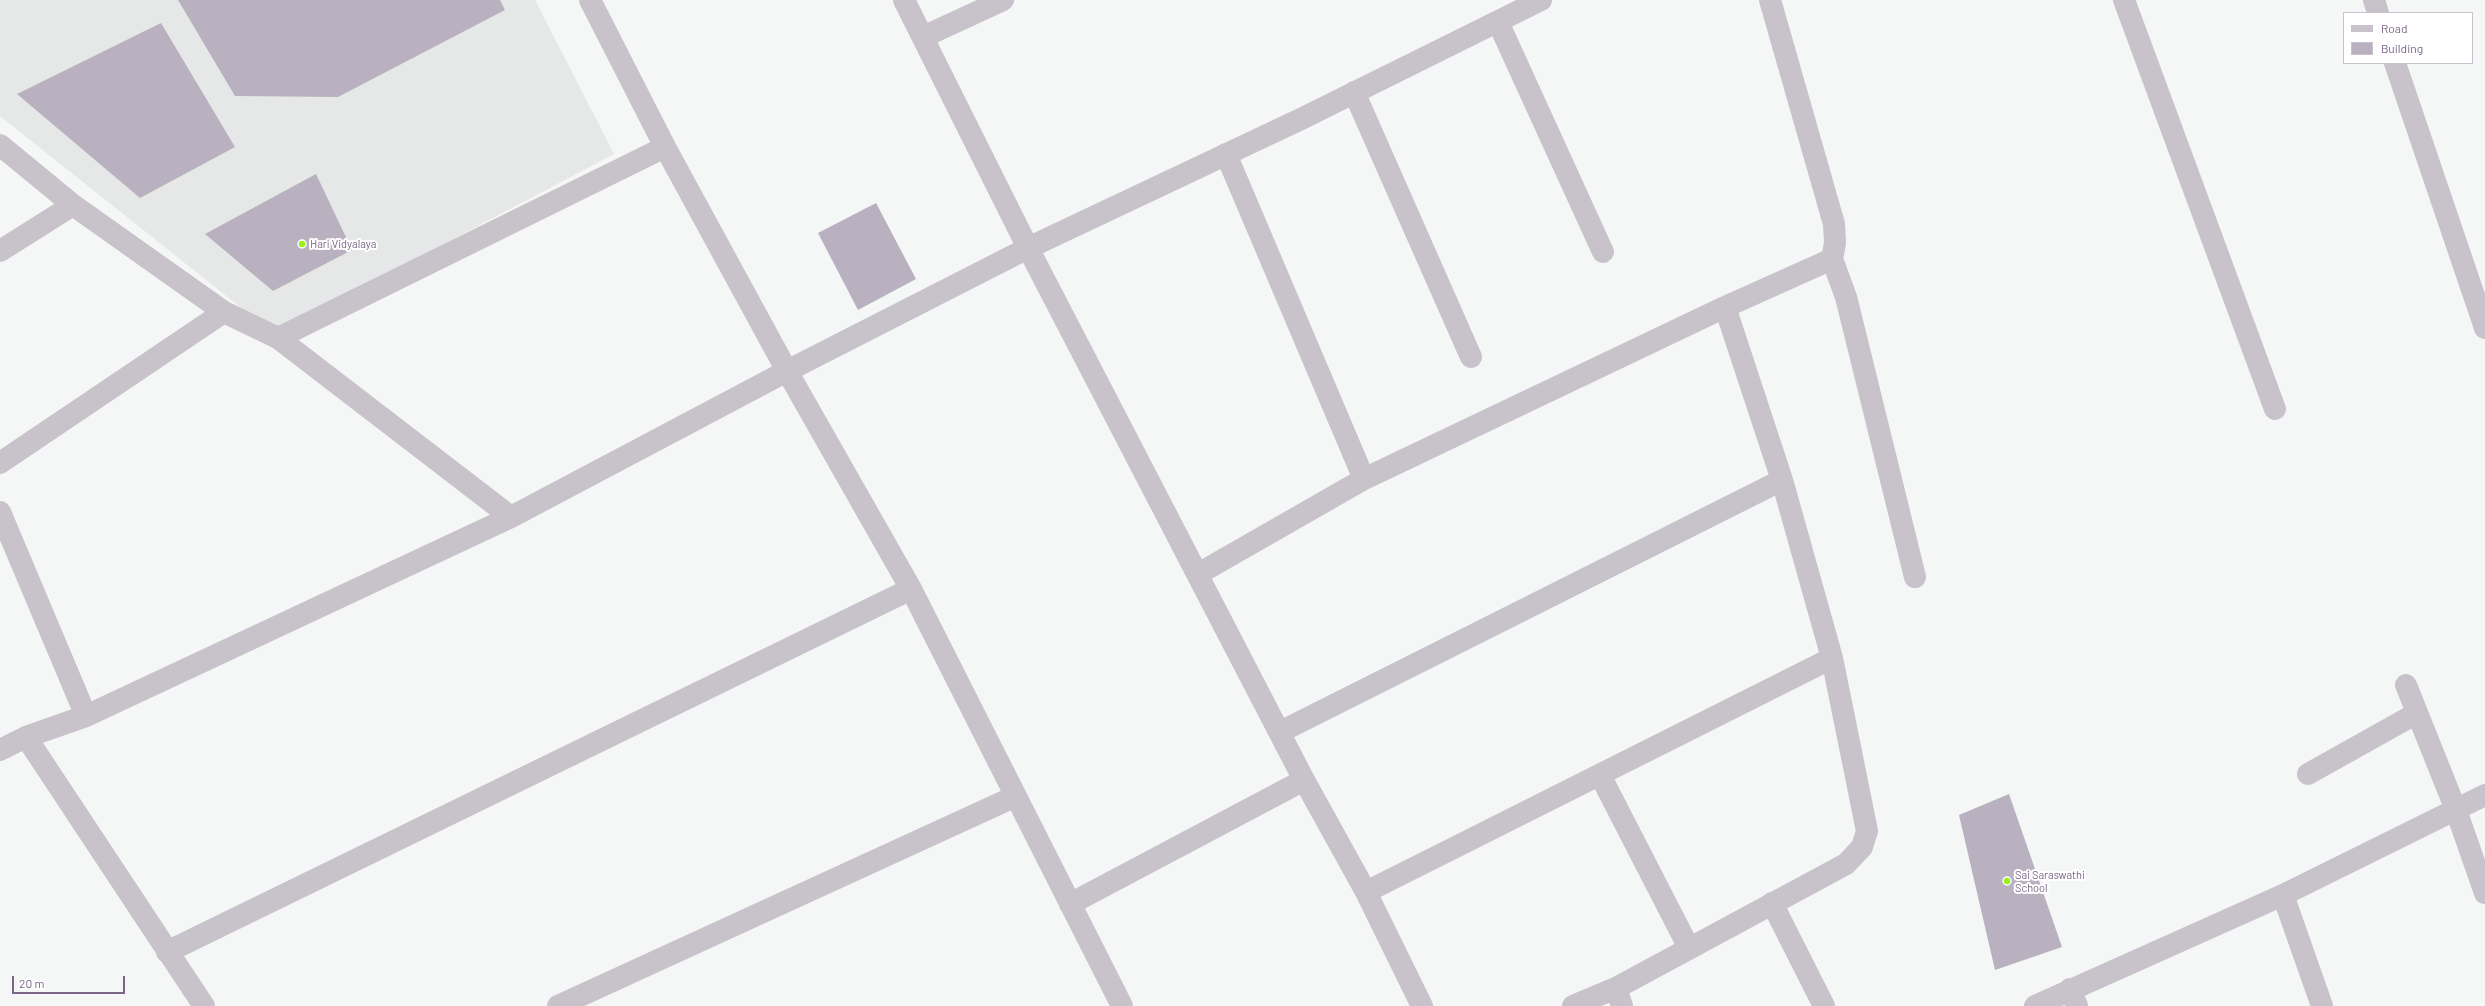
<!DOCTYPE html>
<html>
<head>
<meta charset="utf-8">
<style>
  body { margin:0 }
  #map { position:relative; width:2485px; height:1006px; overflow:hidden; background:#f4f7f5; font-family:Barlow,sans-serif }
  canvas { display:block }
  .legend { position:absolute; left:2343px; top:12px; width:130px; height:52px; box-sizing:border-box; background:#fff; border:1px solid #cac1cf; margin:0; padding:5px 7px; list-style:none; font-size:12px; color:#7a6487 }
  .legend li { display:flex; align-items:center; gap:8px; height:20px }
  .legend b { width:20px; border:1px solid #cac1cf }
  .scale { position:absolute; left:12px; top:976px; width:113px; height:18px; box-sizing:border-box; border:2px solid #7a6487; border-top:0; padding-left:5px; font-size:12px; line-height:14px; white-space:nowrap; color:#7a6487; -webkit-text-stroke:3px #fff; paint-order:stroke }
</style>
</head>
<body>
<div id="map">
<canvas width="2485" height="1006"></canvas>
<ul class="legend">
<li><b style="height:5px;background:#c8c2cb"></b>Road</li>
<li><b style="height:11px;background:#b9b1bf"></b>Building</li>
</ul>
<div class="scale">20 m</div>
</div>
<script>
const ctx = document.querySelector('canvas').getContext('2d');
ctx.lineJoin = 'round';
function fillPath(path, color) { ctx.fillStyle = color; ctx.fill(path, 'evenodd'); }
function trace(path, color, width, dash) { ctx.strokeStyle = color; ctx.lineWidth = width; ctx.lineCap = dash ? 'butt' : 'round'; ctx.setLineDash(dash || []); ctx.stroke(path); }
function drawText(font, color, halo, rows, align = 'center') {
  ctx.font = font + ' Barlow,sans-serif'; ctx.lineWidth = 4; ctx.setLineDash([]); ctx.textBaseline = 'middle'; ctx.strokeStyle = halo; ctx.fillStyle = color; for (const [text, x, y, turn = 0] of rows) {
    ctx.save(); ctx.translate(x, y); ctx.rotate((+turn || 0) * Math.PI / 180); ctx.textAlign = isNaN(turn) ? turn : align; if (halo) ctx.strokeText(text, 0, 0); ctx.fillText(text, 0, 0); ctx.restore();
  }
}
fillPath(new Path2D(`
  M0,0H535L614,154L274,334L0,116Z`), '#e6e8e8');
fillPath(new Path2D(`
  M178,0H500L505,10L338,97L235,96Z
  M161,23L235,147L140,198L17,94Z
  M316,174L352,250L273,291L205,234Z
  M876,203L916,279L858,310L818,233Z
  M2009,794L2062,947L1995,970L1959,815Z`), '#b9b1bf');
trace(new Path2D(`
  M590,0L665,147L787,371L911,589L1122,1006
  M904,0L1028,248L1304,780L1366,892L1422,1006
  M2124,0L2275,409
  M2374,0L2378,13
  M1498,22L1603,252
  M923,37L1003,0
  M2395,63L2485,328
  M1354,92L1471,357
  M0,145L73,205L224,312L278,338L511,517
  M1226,154L1364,479
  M0,251L73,205
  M1832,259L1846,297L1915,577
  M278,338L665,147
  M0,463L224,312
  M0,512L86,716
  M1198,574L1364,479L1725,307L1832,259L1835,243L1834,224L1770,0
  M2406,685L2456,810L2485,893
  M1280,732L1782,480
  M26,737L204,1006
  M0,750L26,737L86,716L511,517L787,371L1028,248L1301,119L1541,0
  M2308,774L2417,713
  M1600,775L1689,948
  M1366,892L1832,658
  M2283,895L2322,1006
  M1772,903L1824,1006
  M1070,904L1304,780
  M167,952L911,589
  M1616,988L1622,1006
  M2070,989L2077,1006
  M558,1006L1016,796
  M1573,1006L1616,988L1846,864L1862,847L1867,831L1832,658L1782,480L1725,307
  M2035,1006L2283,895L2485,795`), '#c8c2cb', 22);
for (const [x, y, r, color] of [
  [302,244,4,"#9af01c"],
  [2007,881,4,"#9af01c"]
]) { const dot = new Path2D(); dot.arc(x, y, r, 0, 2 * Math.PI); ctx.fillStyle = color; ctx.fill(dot); trace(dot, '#fff', 1.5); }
drawText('11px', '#7a6487', '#fff', [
  ["Hari Vidyalaya",310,244],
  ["Sai Saraswathi",2015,875],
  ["School",2015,888]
], 'left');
</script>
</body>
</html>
